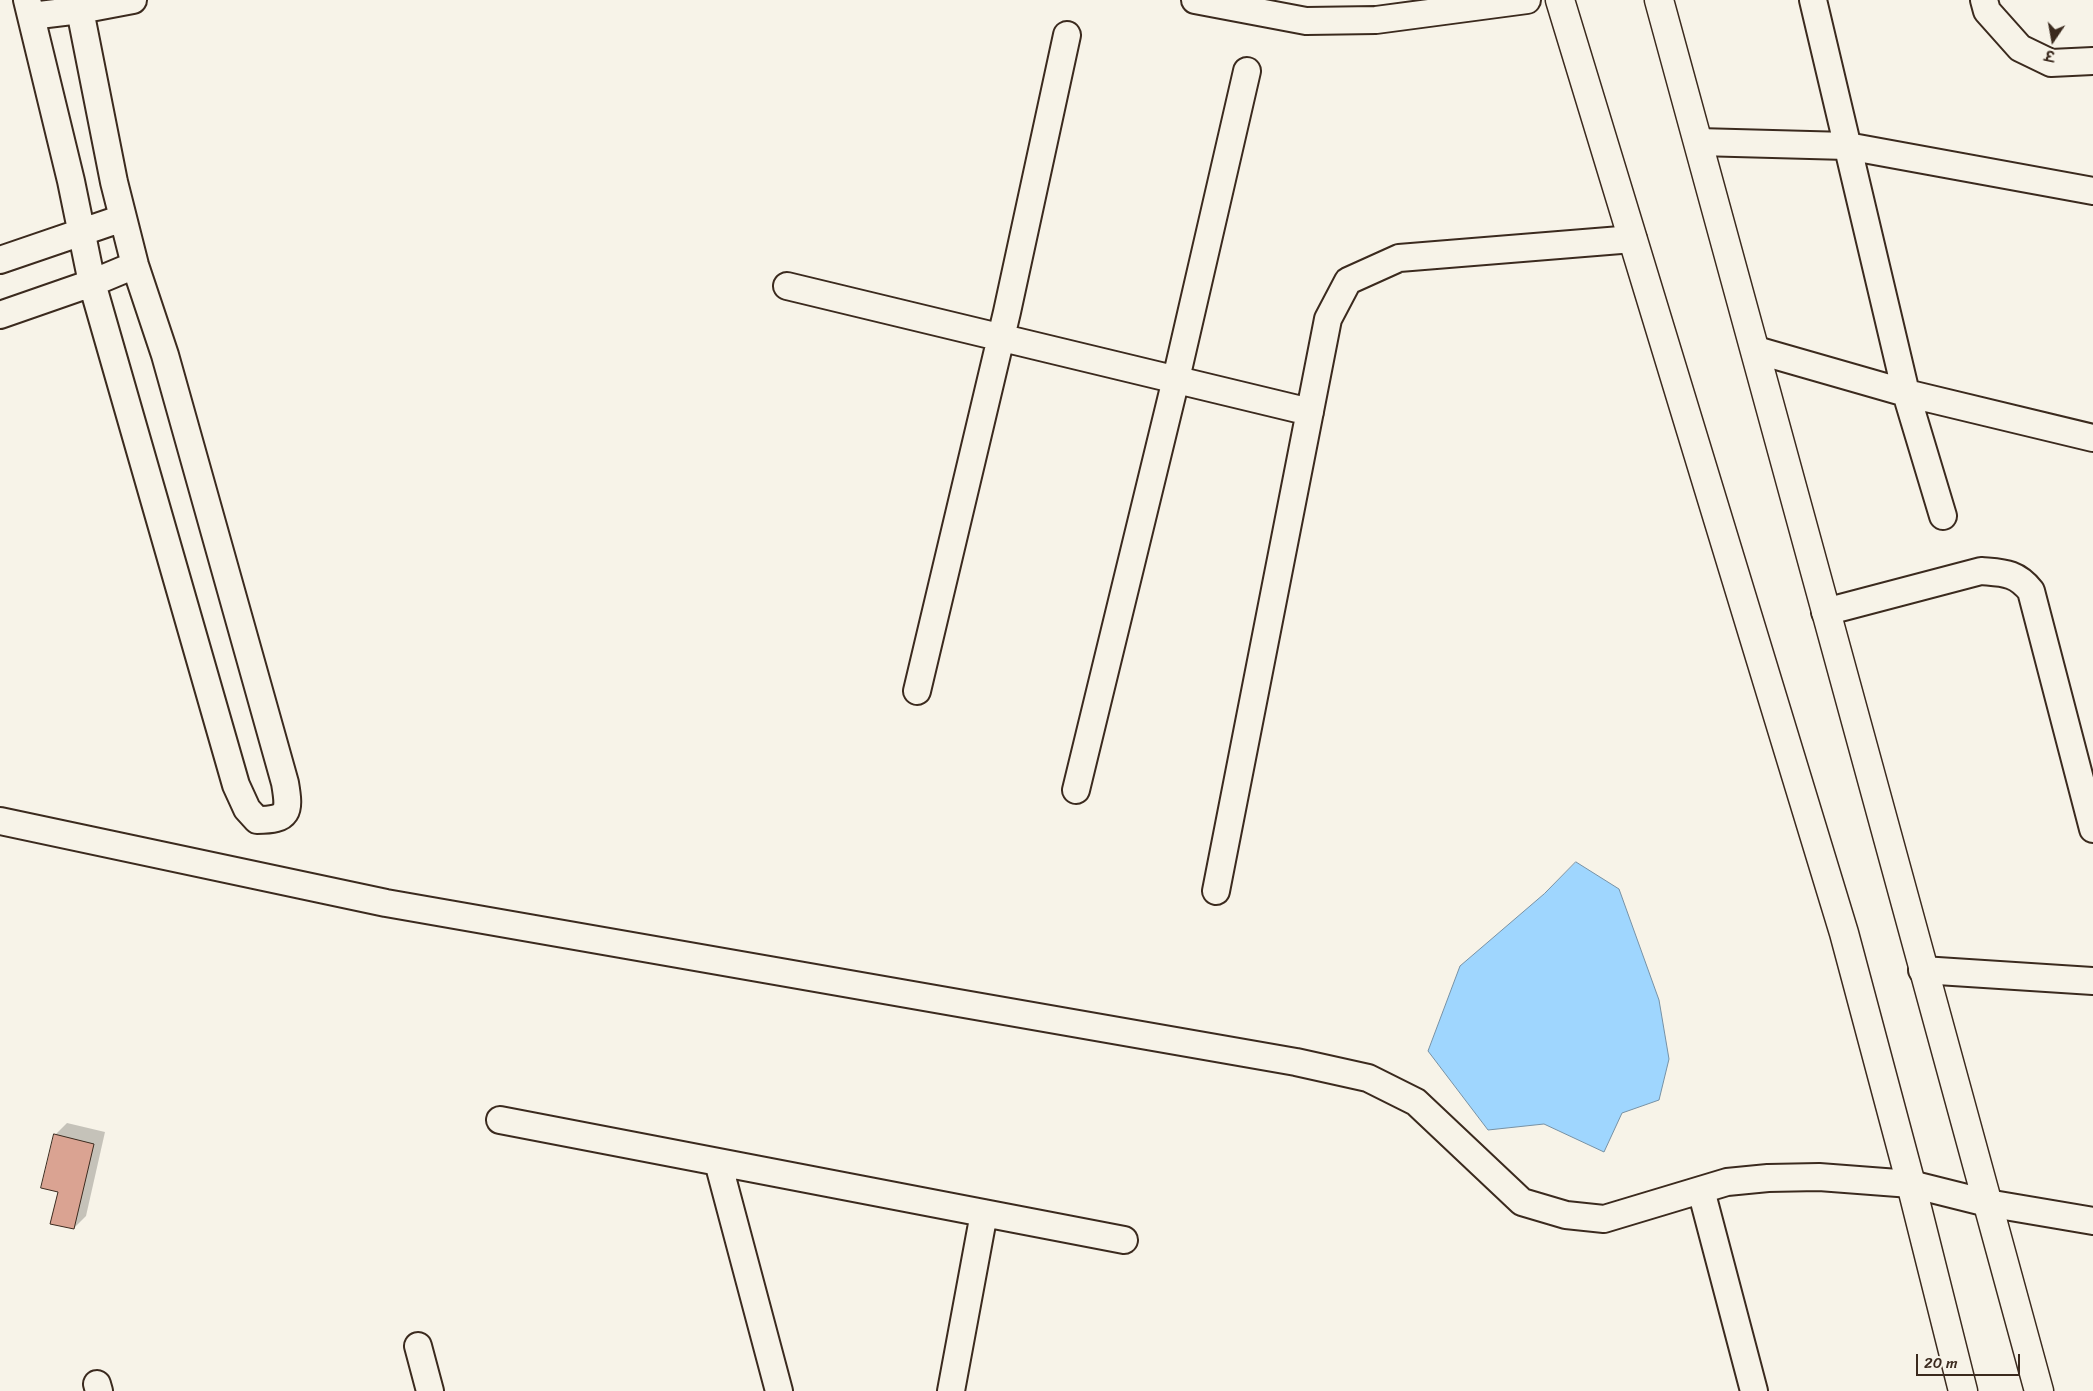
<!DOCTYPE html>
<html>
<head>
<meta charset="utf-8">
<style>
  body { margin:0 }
  #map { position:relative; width:2093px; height:1391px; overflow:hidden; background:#f7f3e8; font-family:Sriracha,"Playpen Sans Deva",sans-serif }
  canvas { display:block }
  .north { position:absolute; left:2028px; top:15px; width:50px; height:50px; -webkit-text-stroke:4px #f7f3e8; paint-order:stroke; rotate:192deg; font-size:14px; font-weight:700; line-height:20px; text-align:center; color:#3b2a1e }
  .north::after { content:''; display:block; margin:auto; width:18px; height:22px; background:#3b2a1e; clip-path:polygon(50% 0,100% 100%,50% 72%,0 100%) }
  .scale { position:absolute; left:1916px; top:1354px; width:104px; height:22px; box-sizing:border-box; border:2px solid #3b2a1e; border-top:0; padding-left:6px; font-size:15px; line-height:18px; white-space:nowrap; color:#3b2a1e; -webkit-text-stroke:4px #f7f3e8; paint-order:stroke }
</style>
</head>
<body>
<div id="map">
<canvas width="2093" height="1391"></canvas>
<div class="north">उ</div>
<div class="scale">20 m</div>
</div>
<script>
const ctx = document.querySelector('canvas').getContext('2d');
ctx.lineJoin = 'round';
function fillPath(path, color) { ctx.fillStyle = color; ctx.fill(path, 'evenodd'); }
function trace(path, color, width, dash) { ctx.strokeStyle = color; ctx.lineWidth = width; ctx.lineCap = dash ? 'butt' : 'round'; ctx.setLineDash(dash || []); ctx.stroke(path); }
const water = new Path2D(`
  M1576,862L1619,889L1659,1000L1669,1059L1659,1100L1622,1113L1604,1152L1544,1124L1488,1130L1428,1051L1460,966L1544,894Z`);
fillPath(water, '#9fd6fe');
trace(water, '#7791a4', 1);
fillPath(new Path2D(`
  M67,1123L105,1132L86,1216L74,1228L59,1191L55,1135Z`), '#0003');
const building = new Path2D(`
  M54,1134L94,1144L74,1229L50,1224L58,1192L41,1188Z`);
fillPath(building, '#daa392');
trace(building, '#3b2a1e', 1);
const street = new Path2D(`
  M27,0L71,181L92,283L236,785L247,809L257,820C289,820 290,812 285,783L165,355L135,265L114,182L78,0
  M1195,0L1306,21L1376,20L1527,0
  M1813,0L1906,393L1943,516
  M1984,0L1987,11L2020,48L2051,63L2093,61
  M31,16L80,10L133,0
  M1698,142L1847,146L2093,191
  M0,260L123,218
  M787,286L1310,412
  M0,315L92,283L135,265
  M1756,350L1906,393L2093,438
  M1825,612L1981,571C2003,573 2016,572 2031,591L2093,829
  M917,691L1007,312L1067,35
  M1076,790L1176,379L1247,71
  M0,821L386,903L1296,1062L1368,1078L1416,1102L1522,1202L1566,1215L1604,1219L1727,1182L1768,1178L1819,1177L1911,1184L1987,1203L2093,1221
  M1216,891L1328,319L1348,281L1399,258L1633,239
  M1922,970L2093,981
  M500,1120L1124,1240
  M718,1162L779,1391
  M1701,1190L1754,1391
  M418,1346L430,1391
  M97,1384L99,1391
  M951,1391L984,1213`);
const secondary = new Path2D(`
  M1560,0L1844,933L1911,1184L1963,1391
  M1659,0L2039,1391`);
trace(street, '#3b2a1e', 30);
trace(secondary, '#3b2a1e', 31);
trace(street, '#f7f3e8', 26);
trace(secondary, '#f7f3e8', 28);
</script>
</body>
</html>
